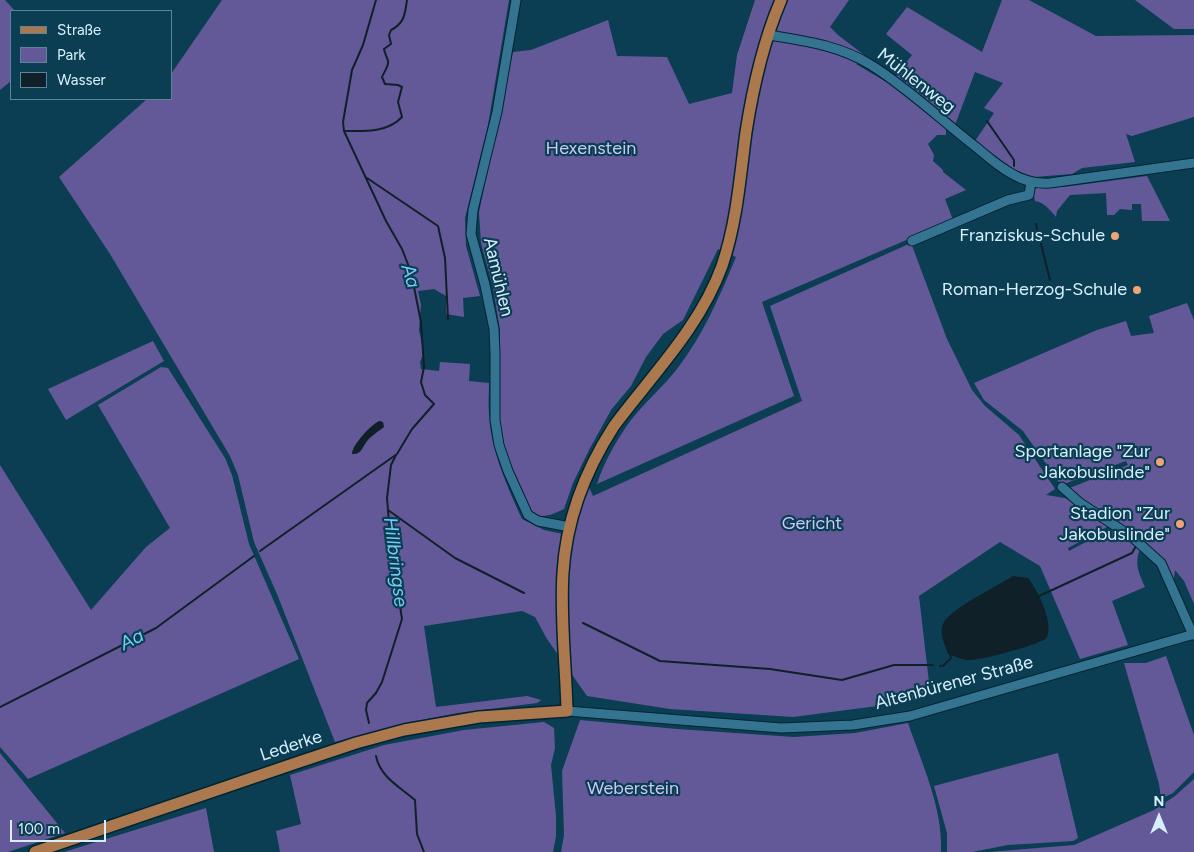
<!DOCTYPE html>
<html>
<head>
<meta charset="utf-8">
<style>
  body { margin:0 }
  #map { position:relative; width:1194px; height:852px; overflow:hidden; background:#0b3e53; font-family:Figtree,sans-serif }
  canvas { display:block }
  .legend { position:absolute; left:10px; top:10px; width:162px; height:90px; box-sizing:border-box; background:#0b3e53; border:1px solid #5d8597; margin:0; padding:6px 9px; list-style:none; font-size:15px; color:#d7effc }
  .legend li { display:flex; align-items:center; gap:10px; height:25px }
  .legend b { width:25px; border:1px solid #5d8597 }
  .north { position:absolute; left:1134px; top:792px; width:50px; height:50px; -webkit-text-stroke:4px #0b3e53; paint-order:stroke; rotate:0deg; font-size:14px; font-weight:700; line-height:20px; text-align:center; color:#d7effc }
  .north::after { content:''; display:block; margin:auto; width:18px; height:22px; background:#d7effc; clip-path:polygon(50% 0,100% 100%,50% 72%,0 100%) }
  .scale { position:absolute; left:10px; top:820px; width:96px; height:22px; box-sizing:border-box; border:2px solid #d7effc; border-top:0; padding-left:6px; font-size:15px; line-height:18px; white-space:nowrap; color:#d7effc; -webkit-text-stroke:4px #0b3e53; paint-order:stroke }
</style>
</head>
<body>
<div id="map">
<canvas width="1194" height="852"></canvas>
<ul class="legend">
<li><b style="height:6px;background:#ab794d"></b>Straße</li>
<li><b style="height:14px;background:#645998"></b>Park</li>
<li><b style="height:14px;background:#0f2028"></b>Wasser</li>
</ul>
<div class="north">N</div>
<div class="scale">100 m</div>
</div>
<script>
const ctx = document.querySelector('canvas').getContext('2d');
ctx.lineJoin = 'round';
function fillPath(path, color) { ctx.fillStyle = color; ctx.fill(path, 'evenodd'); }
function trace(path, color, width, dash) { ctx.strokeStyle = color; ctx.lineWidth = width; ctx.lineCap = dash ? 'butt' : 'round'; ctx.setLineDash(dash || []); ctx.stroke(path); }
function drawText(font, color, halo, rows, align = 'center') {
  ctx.font = font + ' Figtree,sans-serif'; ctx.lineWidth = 4.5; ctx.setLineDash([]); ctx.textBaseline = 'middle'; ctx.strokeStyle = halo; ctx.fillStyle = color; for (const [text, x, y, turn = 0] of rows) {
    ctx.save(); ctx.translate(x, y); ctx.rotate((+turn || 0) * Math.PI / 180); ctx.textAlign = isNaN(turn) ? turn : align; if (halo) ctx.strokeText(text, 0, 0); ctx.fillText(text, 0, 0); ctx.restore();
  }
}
fillPath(new Path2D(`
  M0,0H5L15,11H11V81L0,90Z
  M222,0H509L488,125L465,218L466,246L480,296L463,298L464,317L446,314V296L434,289L418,291L421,305L419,330L424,353L420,362L421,369L439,371L440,362L470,364L469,381L489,383C489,393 488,404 489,414C491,451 507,486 522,519L544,530L568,535L588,485L593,496L802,401L770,306L911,243L947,339L972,390L985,406L1019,435L1055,489L1046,495L1065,498L1109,526L1068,548L1069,551L1114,527L1140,549C1134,564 1139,573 1145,587L1112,601L1128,645L1080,659L1040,566L1000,542L919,596L930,691L908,702L793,717L670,709L587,696L547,639L535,617L522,611L424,626L436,707L527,696L541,700L537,703L458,713L407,723L335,742L277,594L254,542L238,475L230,456L110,254L59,177L147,99H171V74Z
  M755,0H849L830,27L838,35L868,58L856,64L888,83L946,128V135H937L928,144L934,155L933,161L943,170V172L966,190L945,199L953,220L762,302L794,396L597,484C604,462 617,439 631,420C645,402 663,387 677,369C703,335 720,296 736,257L718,249L683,320L663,334L646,357L631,386L611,410L589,450L573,483L564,509C552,515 540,520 528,511L500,443L498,384L500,330L493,287L481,243L479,212L513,52L531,50L608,20L617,56L667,57L689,104L732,93L737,55Z
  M1002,0H1029L1096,36L1194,35V117L1132,136L1126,134L1135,162L1082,168L1072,174L1034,177L1015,170L975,141L994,113L984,108L1003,83L975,72L955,125L894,78L912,55L886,34L907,7L982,52Z
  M1135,0H1194V29H1174Z
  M1147,176L1170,221H1142L1141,204H1132V210L1120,209L1114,215H1107L1106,193L1070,195L1057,211L1056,217C1050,210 1044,202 1035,201L1033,191L1038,187H1063Z
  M1187,303L1194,320V604L1184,581L1175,570L1173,585L1163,563L1125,527L1100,515L1067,489L1128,465L1126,461L1061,485L1023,431L984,400L974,383L1097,330L1126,321L1131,336L1154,333L1149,316Z
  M153,341L164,361L66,420L48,389Z
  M161,367L168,368L225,458L232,475L249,544L299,659L28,779L0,747V465L91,610L146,547L170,528L98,405Z
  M1166,656L1194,735V772L1173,793L1161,799L1159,784L1124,663H1146Z
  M580,720L677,729L794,737L855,733L908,723C922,764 943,808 941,852H561L564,835L562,771Z
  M544,722L554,728L555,748L551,765L556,816V836L553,852H280L276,831L301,824L290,775L384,745L464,730Z
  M0,753L65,833L8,852H0Z
  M1058,753L1078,838L1073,841L1008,845L972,852H947V833L934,786Z
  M1194,779V852H989L1074,845L1154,810L1175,796Z
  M206,808L214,852H64Z`), '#645998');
fillPath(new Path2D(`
  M380,421L383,422L384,427C379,431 371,436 367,441C362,448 361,455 352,454C352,445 372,423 380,421Z
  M1013,576L1028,578C1038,590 1055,625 1046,639C1033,646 980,661 967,660C960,659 954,656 948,654C945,645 939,633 943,624C949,609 998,586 1013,576Z`), '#0f2028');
trace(new Path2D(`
  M987,121L1014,160V166
  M344,131L343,122L352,70L363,45L376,0
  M367,178L438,226L445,258L448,319
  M1036,224L1050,280
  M388,510L455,558L524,593
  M260,551L397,454L412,429L434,404L425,395L421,382L424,367L421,322L411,272L402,249L386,221L344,131C364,131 387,133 402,117L398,102L402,87L398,85L385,84L382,77C384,72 389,66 388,61C387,57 385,54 384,49L391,44L389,35L391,30C405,23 405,13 407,0
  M1037,597L1132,553L1136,546
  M583,623L660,661L770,669L842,680L894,665H933
  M940,666H943L951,658L950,654
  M0,707L156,628L254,556
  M369,723L366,710L367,703L376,693L382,682L402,619L391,547L387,498L391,465L396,455
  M376,756C380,777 400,787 415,800L417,834L424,852`), '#0f2028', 2);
const minor = new Path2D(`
  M516,0L497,112L473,210L471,234L485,285L494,329L495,354V420L499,445L508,471L528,515L538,521L570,527
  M769,35C804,41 839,45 871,65C908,88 941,120 976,147C989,158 1004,171 1020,178C1030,182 1039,184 1050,183L1194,163
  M912,241L1008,200L1029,195L1031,182
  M1062,487L1080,503L1131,536L1161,563L1193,635
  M567,711L781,728L853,725L910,716L1194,634`);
const major = new Path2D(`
  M35,852L299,762L356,743L404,730L479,717L567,711C566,665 560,619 563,573C566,519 585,471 614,426C652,375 700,327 722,266C737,222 740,177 746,132C753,87 763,42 781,0`);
trace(minor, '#022432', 11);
trace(major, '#022432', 14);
trace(minor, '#357491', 9);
trace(major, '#ab794d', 11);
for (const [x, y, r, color] of [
  [1115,236,5,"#efa377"],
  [1137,290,5,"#efa377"],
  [1160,462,5,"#efa377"],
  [1180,524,5,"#efa377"]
]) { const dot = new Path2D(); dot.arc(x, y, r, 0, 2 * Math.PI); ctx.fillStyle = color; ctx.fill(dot); trace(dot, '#0b3e53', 2); }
drawText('18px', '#d7effc', '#0b3e53', [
  ["Mühlenweg",916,81,38],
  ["Aamühlen",498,277,77],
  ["Altenbürener Straße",954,683,-15],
  ["Lederke",291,746,-18]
]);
drawText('18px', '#cdc7f7', '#0b3e53', [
  ["Hexenstein",591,149],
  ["Gericht",812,524],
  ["Weberstein",633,789]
]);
drawText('18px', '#d7effc', '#0b3e53', [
  ["Franziskus-Schule",1105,236],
  ["Roman-Herzog-Schule",1127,290],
  ["Sportanlage \"Zur",1150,452],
  ["Jakobuslinde\"",1150,473],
  ["Stadion \"Zur",1170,514],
  ["Jakobuslinde\"",1170,535]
], 'right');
drawText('italic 19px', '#76caf3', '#0b3e53', [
  ["Aa",410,276,73],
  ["Hillbringse",395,562,83],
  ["Aa",132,640,-27]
]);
</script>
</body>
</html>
